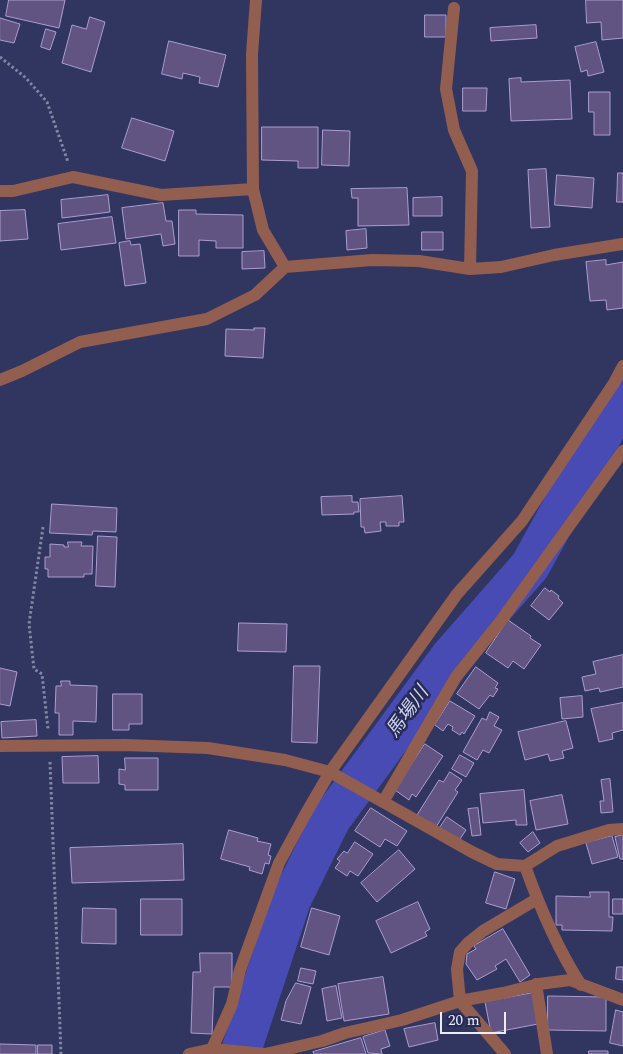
<!DOCTYPE html>
<html>
<head>
<meta charset="utf-8">
<style>
  body { margin:0 }
  #map { position:relative; width:623px; height:1054px; overflow:hidden; background:#313661; font-family:Spectral,serif }
  canvas { display:block }
  .scale { position:absolute; left:440px; top:1012px; width:66px; height:22px; box-sizing:border-box; border:2px solid #e9edfd; border-top:0; padding-left:6px; font-size:15px; line-height:18px; white-space:nowrap; color:#e9edfd; -webkit-text-stroke:4px #272b55; paint-order:stroke }
</style>
</head>
<body>
<div id="map">
<canvas width="623" height="1054"></canvas>
<div class="scale">20 m</div>
</div>
<script>
const ctx = document.querySelector('canvas').getContext('2d');
ctx.lineJoin = 'round';
function trace(path, color, width, dash) { ctx.strokeStyle = color; ctx.lineWidth = width; ctx.lineCap = dash ? 'butt' : 'round'; ctx.setLineDash(dash || []); ctx.stroke(path); }
function fillPath(path, color) { ctx.fillStyle = color; ctx.fill(path, 'evenodd'); }
function drawText(font, color, halo, rows, align = 'center') {
  ctx.font = font + ' Spectral,"Noto Sans JP",serif'; ctx.lineWidth = 5; ctx.setLineDash([]); ctx.textBaseline = 'middle'; ctx.strokeStyle = halo; ctx.fillStyle = color; for (const [text, x, y, turn = 0] of rows) {
    ctx.save(); ctx.translate(x, y); ctx.rotate((+turn || 0) * Math.PI / 180); ctx.textAlign = isNaN(turn) ? turn : align; if (halo) ctx.strokeText(text, 0, 0); ctx.fillText(text, 0, 0); ctx.restore();
  }
}
trace(new Path2D(`
  M240,1054L291,900L331,819L450,657L530,566L623,397`), '#484bb3', 40);
const building = new Path2D(`
  M9,0H65L59,28L6,16Z
  M586,0H623V38L602,40L601,22L587,23Z
  M425,15H446V37H425Z
  M90,17L105,22L91,72L62,63L72,25L86,29Z
  M0,18L20,24L14,43L0,40Z
  M536,25L537,38L491,41L490,28Z
  M46,29L56,32L50,50L41,47Z
  M169,41L226,55L218,87L199,83L200,77L183,73L182,79L162,74Z
  M596,42L604,72L588,76L587,70L581,72L575,47Z
  M521,78V82L570,80L572,119L511,121L509,79Z
  M463,88H487L486,111H463Z
  M589,92H610V135H594V112H589Z
  M132,118L174,131L165,161L122,148Z
  M262,127H318V168H298V161L262,160Z
  M323,130L350,131L349,166L322,165Z
  M546,169L550,227L531,228L528,170Z
  M618,173H623V202H617Z
  M557,175L594,178L592,208L555,205Z
  M407,188L409,225L358,226V198H352L351,189Z
  M108,195L110,212L62,218L61,200Z
  M442,197V216H413V198Z
  M163,203L166,221H172L175,244L163,246L161,234L126,239L122,208Z
  M25,210L28,239L0,241V211Z
  M179,210H196V214L243,215V248H216V241L199,240V256H179Z
  M112,217L116,243L61,250L58,224Z
  M366,229L367,248L347,250L346,231Z
  M422,232H443V250H422Z
  M130,241L131,245L140,244L146,283L125,286L119,243Z
  M264,251L265,268L242,269V252Z
  M606,260V265L623,262V308L607,310L606,300L590,301L586,262Z
  M254,328H265L263,358L225,356L226,329L254,330Z
  M352,496V502H358L359,512H354V514L322,515L321,497Z
  M402,496L404,522H399V526H386V522H380L381,531L365,533L364,527H361L360,499Z
  M52,504L117,508L116,532L93,531L92,535L50,533Z
  M98,536L117,537L115,587L96,586Z
  M68,542H82L81,546H93L92,574H84V577H48V569H45V557H50V544L64,545V547H68Z
  M545,588L550,592L551,590L559,596L558,598L563,603L549,620L531,606Z
  M508,620L531,636L530,638L541,645L524,669L513,661L508,668L486,653Z
  M239,623L287,624L286,652L238,651Z
  M623,655V687L600,692L599,688L585,691L582,677L596,674L593,662Z
  M294,666H320L317,743L292,742Z
  M476,667L498,683L495,688L498,689L493,697L490,695L479,709L457,694Z
  M0,668L17,672L10,706L0,704Z
  M61,681H70V685L97,686L96,722L73,721V735H59V713H55L56,686H61Z
  M113,694H142V724H129V730H113Z
  M582,696L583,717L562,719L560,698Z
  M450,701L475,716L464,734L462,732L460,735L452,730L453,727L448,724L443,731L435,725Z
  M623,703V730L612,733L613,739L599,742L591,709Z
  M490,712L499,717L494,726L502,730L489,753L483,750L477,760L463,752L482,718L486,720Z
  M36,720L37,736L2,738L1,722Z
  M566,721L573,748L562,751L564,758L550,761L548,754L525,760L518,732Z
  M425,744L443,756L416,797L412,794L409,800L395,790Z
  M460,755L474,763L466,777L452,769Z
  M98,756L99,783H63L62,757Z
  M125,758H158V790H125V785L119,784V769L125,770Z
  M450,772L462,780L455,790L458,792L436,827L417,815L439,780L443,782Z
  M610,779L613,812L601,813L600,801H604L601,780Z
  M524,790L527,825H516V820L483,823L480,794Z
  M562,795L568,824L536,830L530,801Z
  M371,808L407,831L397,846L385,839L380,847L355,831Z
  M478,808L481,835L472,836L468,809Z
  M447,817L466,830L458,842L439,829Z
  M229,830L258,838L257,841L271,844L268,855L271,856L269,864L265,863L262,874L249,870L250,867L221,859Z
  M533,832L540,843L528,852L520,843Z
  M623,835V859H620L615,837Z
  M612,836L618,857L592,864L586,843Z
  M355,842L373,854L358,876L350,871L347,876L335,868L340,861L337,859L344,851L347,853Z
  M183,844L184,880L72,883L70,848Z
  M399,850L415,869L377,902L361,883Z
  M495,872L515,879L506,909L486,903Z
  M590,892H609V917H613L612,931L562,930V925H556V896L590,897Z
  M141,899H182V935H141Z
  M613,899H623V914H613Z
  M418,902L430,929L425,932L427,936L391,953L376,921Z
  M83,908L116,909V944L82,943Z
  M312,908L340,916L329,955L301,947Z
  M503,929L530,975L520,982L506,959L495,966L497,969L477,980L466,964L467,954L476,949L474,946Z
  M200,953H232V987H214L212,1034L191,1033L193,972H200Z
  M617,967H623V980L616,979Z
  M301,968L316,971L313,984L298,981Z
  M383,977L389,1014L344,1021L338,984Z
  M296,983L311,987L301,1024L281,1020L286,1001Z
  M336,986L342,1018L327,1021L322,989Z
  M533,993L538,1024L491,1033L485,1002Z
  M548,996L606,997V1031L548,1030Z
  M616,1010L623,1012V1046L610,1043Z
  M435,1023L438,1040L409,1047L404,1029Z
  M385,1030L390,1046L381,1049L382,1054L368,1053L363,1037Z
  M361,1038L366,1054H314L313,1052Z
  M0,1044L36,1045V1054H0Z
  M38,1045H52V1054H38Z
  M589,1051H608V1054H589Z`);
fillPath(building, '#615482');
trace(building, '#ab9dd0', 1);
trace(new Path2D(`
  M0,57L26,78L47,102L68,162
  M43,527L29,624L34,669L42,674L48,729
  M50,762L61,1054`), '#8286a5', 3, [2.5, 2.5]);
trace(new Path2D(`
  M256,0L252,54L253,189L263,230L285,267
  M454,8L446,89L454,130L472,171L470,269
  M0,191H13L73,177L161,195L253,189
  M0,380L22,371L80,342L207,319L255,295L285,267L372,260L419,261L470,269L501,267L554,255L623,244
  M0,746L125,745L208,748L285,760L330,772L472,852L497,864L525,866L557,846L609,830L623,829
  M383,802L456,677L500,622L623,451
  M525,866C540,908 557,948 581,985
  M536,984L547,1054
  M212,1049L232,1004L240,970L279,863L305,815L330,772L457,594L522,521L614,383L623,366
  M189,1054L212,1049L265,1054L322,1041L345,1033L402,1020L460,1001L503,993L539,984L570,980L623,1000
  M505,1054L460,1001L457,969L460,952L468,943L483,931L537,899`), '#925e4f', 12);
drawText('italic 19px', '#ccd1ec', '#272b55', [
  ["馬場川",409,713,-54]
]);
</script>
</body>
</html>
